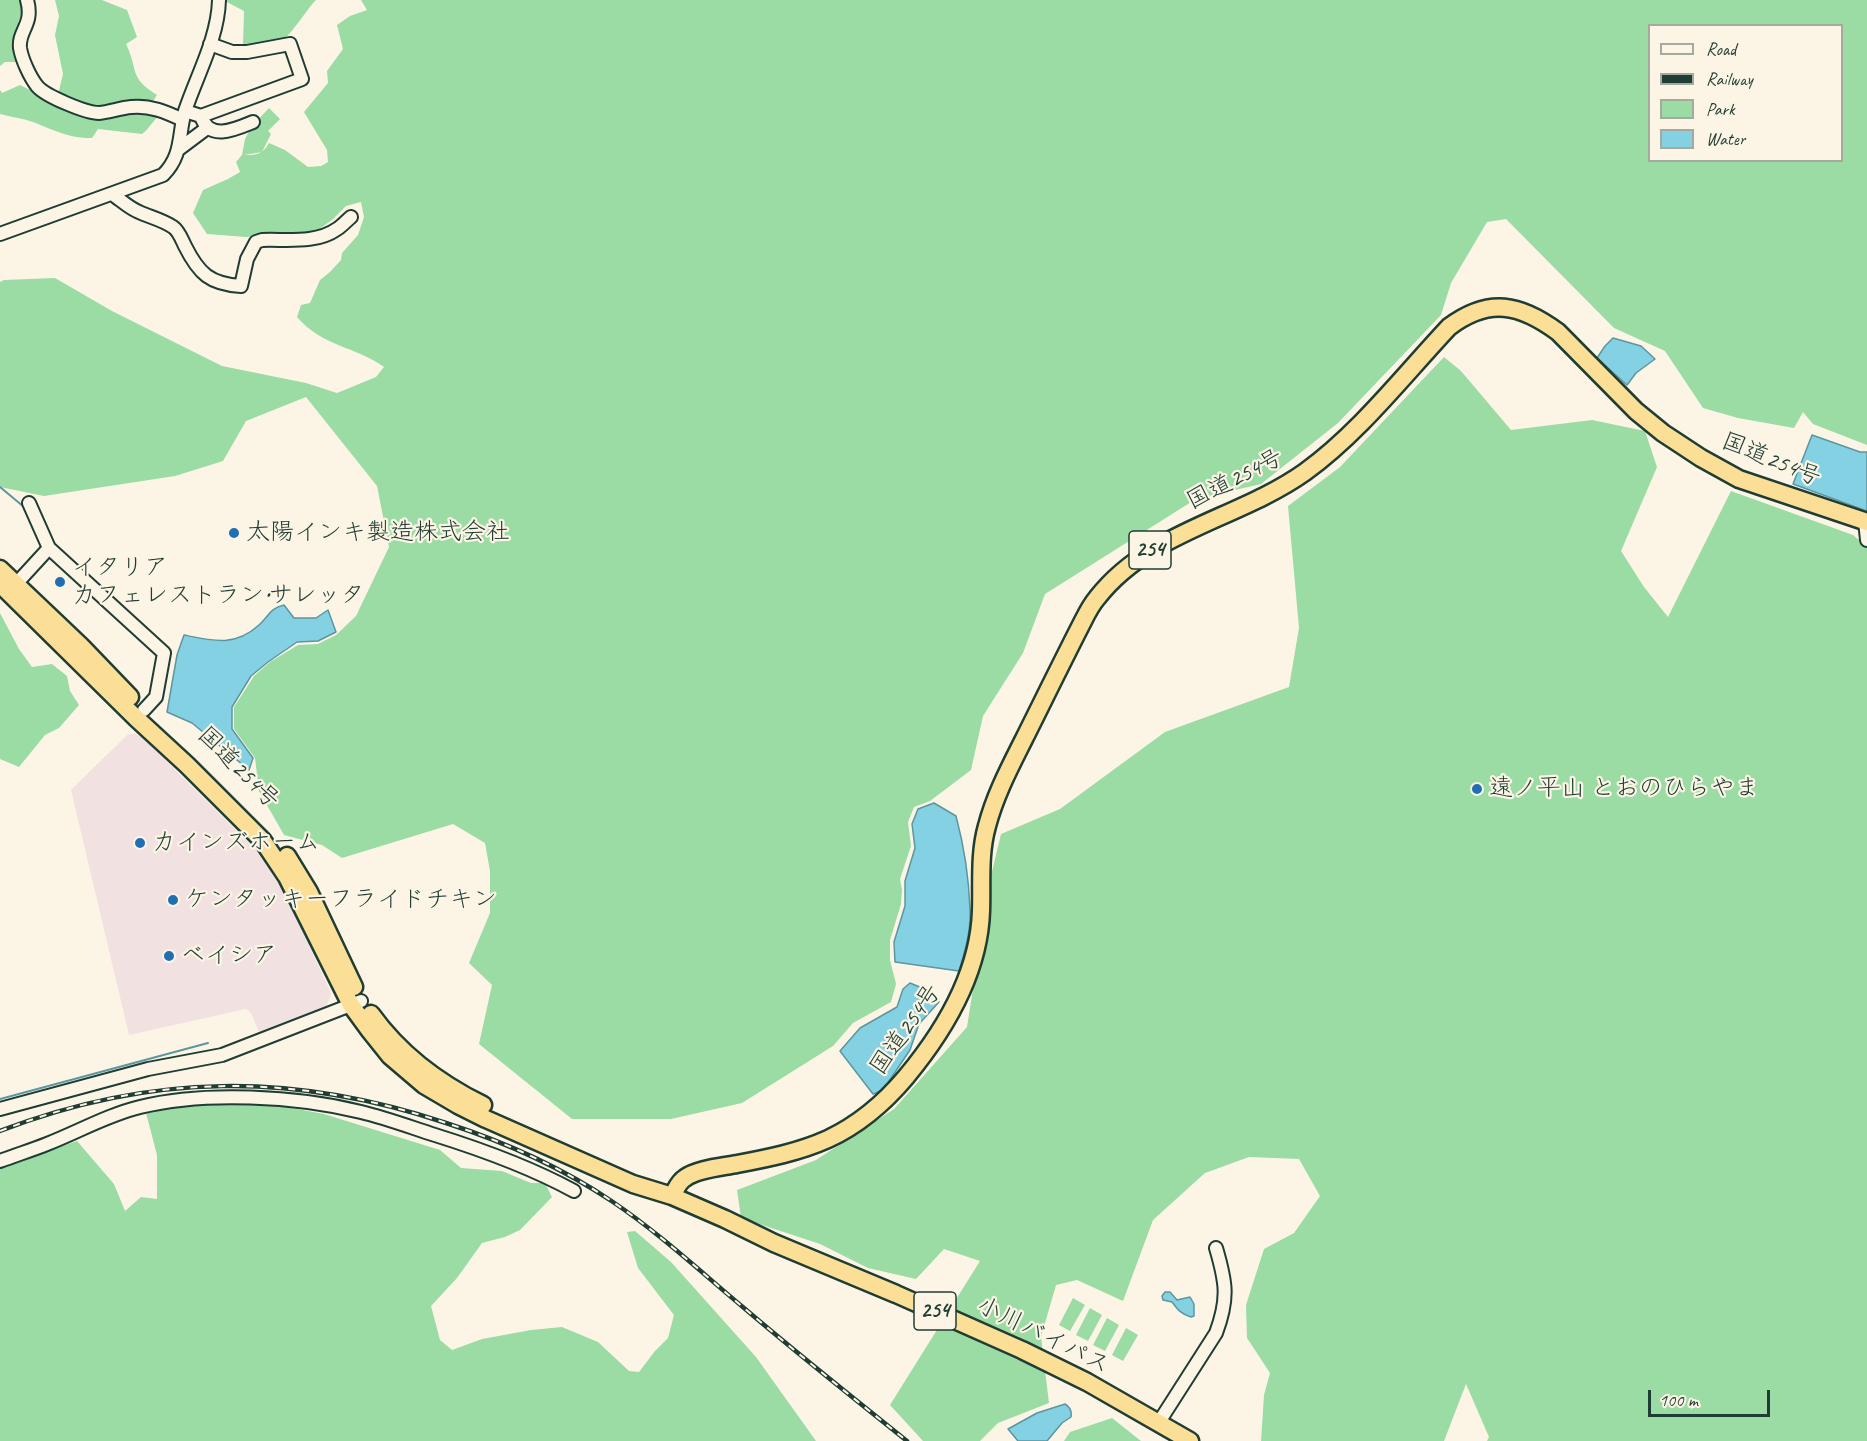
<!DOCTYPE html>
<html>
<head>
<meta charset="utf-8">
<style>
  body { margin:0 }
  #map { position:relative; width:1867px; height:1441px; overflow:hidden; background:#fcf5e5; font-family:Caveat,sans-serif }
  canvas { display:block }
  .legend { position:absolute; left:1648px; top:24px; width:195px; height:138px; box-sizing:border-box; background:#fcf5e5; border:2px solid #a4ab9e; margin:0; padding:8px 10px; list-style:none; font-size:18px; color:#1f3d34 }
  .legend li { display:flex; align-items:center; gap:12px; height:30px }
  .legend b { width:30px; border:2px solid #a4ab9e }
  .scale { position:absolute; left:1648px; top:1390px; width:122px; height:27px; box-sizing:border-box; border:3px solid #1f3d34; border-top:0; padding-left:8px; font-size:18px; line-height:21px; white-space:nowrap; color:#1f3d34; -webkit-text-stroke:4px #fcf5e5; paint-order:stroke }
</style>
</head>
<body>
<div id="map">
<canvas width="1867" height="1441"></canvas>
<ul class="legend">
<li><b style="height:8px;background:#fcf5e5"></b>Road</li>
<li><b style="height:8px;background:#1f3d34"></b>Railway</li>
<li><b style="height:16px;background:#9bdba4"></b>Park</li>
<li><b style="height:16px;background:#84d1e4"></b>Water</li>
</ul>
<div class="scale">100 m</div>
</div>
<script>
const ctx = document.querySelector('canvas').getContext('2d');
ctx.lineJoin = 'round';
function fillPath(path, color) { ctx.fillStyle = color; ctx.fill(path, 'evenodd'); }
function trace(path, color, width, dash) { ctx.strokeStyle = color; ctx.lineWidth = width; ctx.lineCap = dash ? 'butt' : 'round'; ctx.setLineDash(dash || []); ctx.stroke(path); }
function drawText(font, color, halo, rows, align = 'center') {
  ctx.font = font + ' Caveat,"Klee One",sans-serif'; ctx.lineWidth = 4.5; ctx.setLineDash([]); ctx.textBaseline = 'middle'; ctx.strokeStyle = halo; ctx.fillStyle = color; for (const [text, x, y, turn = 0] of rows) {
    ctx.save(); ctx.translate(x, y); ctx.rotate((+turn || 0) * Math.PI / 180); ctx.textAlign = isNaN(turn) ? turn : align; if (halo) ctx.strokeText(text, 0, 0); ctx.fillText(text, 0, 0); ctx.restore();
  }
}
fillPath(new Path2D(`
  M128,734H136L142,737L263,857L287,898L331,993L327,1006L259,1032L251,1013L246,1009L129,1035L71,790Z`), '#f2e1e1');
fillPath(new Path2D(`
  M0,0H22L24,8L18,22L17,62H5L0,66Z
  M55,0H102L127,10L137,37L126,44C139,71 128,77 157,95L150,106L161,114C153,120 150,128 142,134L98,129L92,138C67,138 54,130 33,122C22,118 11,117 0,114V90L2,93L20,85L56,103L63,74L55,35L59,16Z
  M223,0H316C302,14 284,51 262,50C256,50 249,48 243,46L244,11Z
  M361,0H1867V445L1813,424L1803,412L1794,428L1738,418L1703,408L1665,351L1614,328L1506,219L1487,222L1451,283L1441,315L1338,423L1261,484L1196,499L1045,594L1023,653L983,716L971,770L930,801L914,807L908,822L911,846L900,879L902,890L901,904L890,940V960L896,984L891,1002L853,1023L833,1046L742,1103L671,1119H572L479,1044L492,985L469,963L490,913V871L485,843L453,824L342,858L322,845L284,835L259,791L255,758L234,729V707L254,676L270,662L298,645L318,644L336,635L356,616L389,547L377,486L306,397L246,421L223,461L175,476L44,496L0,487V282L4,280L55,278L112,311L222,366L306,383L337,393L376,377L384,367C355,346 323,347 297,317L301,305L310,303L320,280L330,272L341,260L342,253L358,235L364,217L361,202L346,206L332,220L312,234L284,233L246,237L207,234L193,213L203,190L228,179L240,172L236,162L242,155L245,139L252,126L269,108L280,119L268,131L271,134L262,152L244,155C257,155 262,155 269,143L285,150L308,167L321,166L328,162L327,150L304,112L328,83L327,71L343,49L337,25L350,16L367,10ZM1650,26H1842V160H1650Z
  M1444,357L1461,371L1511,430L1592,420L1645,431L1657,467L1621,551L1644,587L1668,617L1731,491L1853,535L1867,547V1441H1487L1489,1437L1466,1384L1444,1441H1261L1264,1395L1270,1373L1247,1338L1246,1305L1264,1249L1294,1233L1320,1196L1299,1159L1249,1157L1205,1173L1153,1220L1123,1301L1077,1280L1056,1285L1041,1337L1049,1403L998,1423L980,1441H923L890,1405L980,1261L944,1249L916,1279L868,1268L820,1244L741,1218L737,1190L816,1160L894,1109L967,1027L990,880L1001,834L1060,809L1165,732L1289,687L1299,628L1288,506L1340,467Z
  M0,613L19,649L32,667L52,664L67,676L70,691L79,705L59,728L45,735L19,767L0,759Z
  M203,1104H269L324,1114L440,1150L461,1168L502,1171L531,1183H545L552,1197L520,1230L505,1237L482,1243L457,1278L431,1306L440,1340L452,1350L482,1339L531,1330L562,1327L598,1342L629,1371L639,1372L655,1351L668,1338L674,1315L638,1268L627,1232L635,1231L671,1262L756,1357L816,1441H0V1167L77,1141L114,1184L125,1211L141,1197L157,1199V1155L145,1109Z
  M1073,1298L1085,1305L1070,1331L1059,1325Z
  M1090,1308L1102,1315L1088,1341L1076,1335Z
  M1107,1318L1119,1325L1105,1351L1093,1345Z
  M1126,1328L1138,1335L1123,1361L1112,1355Z
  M1112,1418L1141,1441H1064L1070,1432Z`), '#9bdba4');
const water = new Path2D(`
  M1613,338L1641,346L1655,359L1636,373L1627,385L1597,358L1605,346Z
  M1812,435L1860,452H1867V511L1793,484Z
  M284,605L294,618H316L328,610L336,632L318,641L297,642L268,662L251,676L232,707V729L253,758L249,770L192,723L167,712L177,655L184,635C213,641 235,647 259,625C269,616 270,608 284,605Z
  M934,803L956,816C964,846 969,879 970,910C971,931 965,951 959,971L895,962L894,942L905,906V881L915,848L912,824L918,809Z
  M910,983L932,992L939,1002L919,1024L910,1050L883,1090L873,1094L840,1051L860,1028L897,1007L903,989Z
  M1165,1292H1170L1177,1300L1190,1297L1194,1304V1316L1191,1317C1181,1314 1178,1310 1172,1302L1163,1300L1162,1296Z
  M1065,1404C1070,1407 1072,1411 1071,1417L1062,1423L1047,1441H1018L1008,1429L1037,1413Z`);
fillPath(water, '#84d1e4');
trace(water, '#5c969e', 1.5);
trace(new Path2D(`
  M0,487L24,507
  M0,1099L208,1043`), '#5c969e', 2);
const minor = new Path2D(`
  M27,0C34,25 18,30 20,48C22,60 30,77 37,86C45,96 86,113 99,113C110,112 120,108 131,107C150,105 166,112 183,120
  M185,111L201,116L302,79L290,44L247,52H232L210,44
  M201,116C209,142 236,129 253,122
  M179,149L207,128
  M112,194C121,200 129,208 139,212C150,217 163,220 173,227C179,231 182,240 185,246C199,274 210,284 241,286L247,259L256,242L262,240C286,239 316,244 337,229C342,226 346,221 351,217
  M0,234L163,175C183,155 178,135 185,111C197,75 218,38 219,0
  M29,503L49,548L164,653L156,697L144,710
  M1865,521L1867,540
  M16,584L49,548
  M0,1109L148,1069L222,1055L361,1001
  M0,1161C16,1155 32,1150 47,1144C78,1132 107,1115 140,1107C204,1091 297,1096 361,1112C386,1118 410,1127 435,1135C483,1150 530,1167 574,1191
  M1159,1422L1216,1333C1229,1298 1226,1282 1216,1248`);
const highway = new Path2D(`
  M0,569L81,646L130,697
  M0,584L136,718L187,765L263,841L287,877L351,1005L370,1031L390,1056L424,1085L458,1105L486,1119L633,1184L672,1196L725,1219L774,1243L896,1294L1022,1350L1087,1382L1190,1441
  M287,856L309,892L354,987
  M371,1014C399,1053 440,1084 483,1105
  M672,1196C676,1190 678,1182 685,1178C697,1169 722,1167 737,1164C769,1158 799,1152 828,1139C858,1125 885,1102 906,1077C945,1030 979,974 981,911C982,883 979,854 987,826C995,795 1010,767 1024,739C1044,699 1063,660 1083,621C1087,613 1091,605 1097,598C1149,531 1239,519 1305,472C1359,433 1403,376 1449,327C1489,297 1520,304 1558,332L1636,411L1663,433L1701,458L1739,479L1867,522`);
trace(minor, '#1f3d34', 16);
trace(highway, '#1f3d34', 21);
trace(minor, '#fcf5e5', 12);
trace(highway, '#fbdf96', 16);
const rail = new Path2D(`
  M0,1131C151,1073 293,1072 446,1123C505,1142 561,1167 613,1202C659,1233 701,1272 744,1308C798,1354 852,1397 907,1441`);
trace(rail, '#1f3d34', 4.5);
trace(rail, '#fcf5e5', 2, [7]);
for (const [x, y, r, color] of [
  [234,533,6,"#1f6fb2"],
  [60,582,6,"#1f6fb2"],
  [1477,789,6,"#1f6fb2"],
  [140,843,6,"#1f6fb2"],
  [173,900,6,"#1f6fb2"],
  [169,956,6,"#1f6fb2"]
]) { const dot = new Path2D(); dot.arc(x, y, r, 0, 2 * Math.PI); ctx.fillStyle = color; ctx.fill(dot); trace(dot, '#fcf5e5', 2); }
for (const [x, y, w] of [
  [1150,550,42],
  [935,1311,42]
]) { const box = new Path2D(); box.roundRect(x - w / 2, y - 19, w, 38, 4.5); ctx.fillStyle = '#fcf5e5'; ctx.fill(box); trace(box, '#1f3d34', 1.5); }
drawText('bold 22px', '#1f3d34', null, [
  ["254",1150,550],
  ["254",935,1311]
]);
drawText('24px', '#1f3d34', '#fcf5e5', [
  ["国道254号",1771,460,22],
  ["国道254号",1235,480,-27],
  ["国道254号",238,768,45],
  ["国道254号",906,1030,-55],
  ["小川バイパス",1043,1336,26]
]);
drawText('24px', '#1f3d34', '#fcf5e5', [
  ["太陽インキ製造株式会社",246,533],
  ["イタリア",72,568],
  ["カフェレストラン•サレッタ",72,596],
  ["遠ノ平山 とおのひらやま",1489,789],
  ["カインズホーム",152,843],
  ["ケンタッキーフライドチキン",185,900],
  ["ベイシア",181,956]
], 'left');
</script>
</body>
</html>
